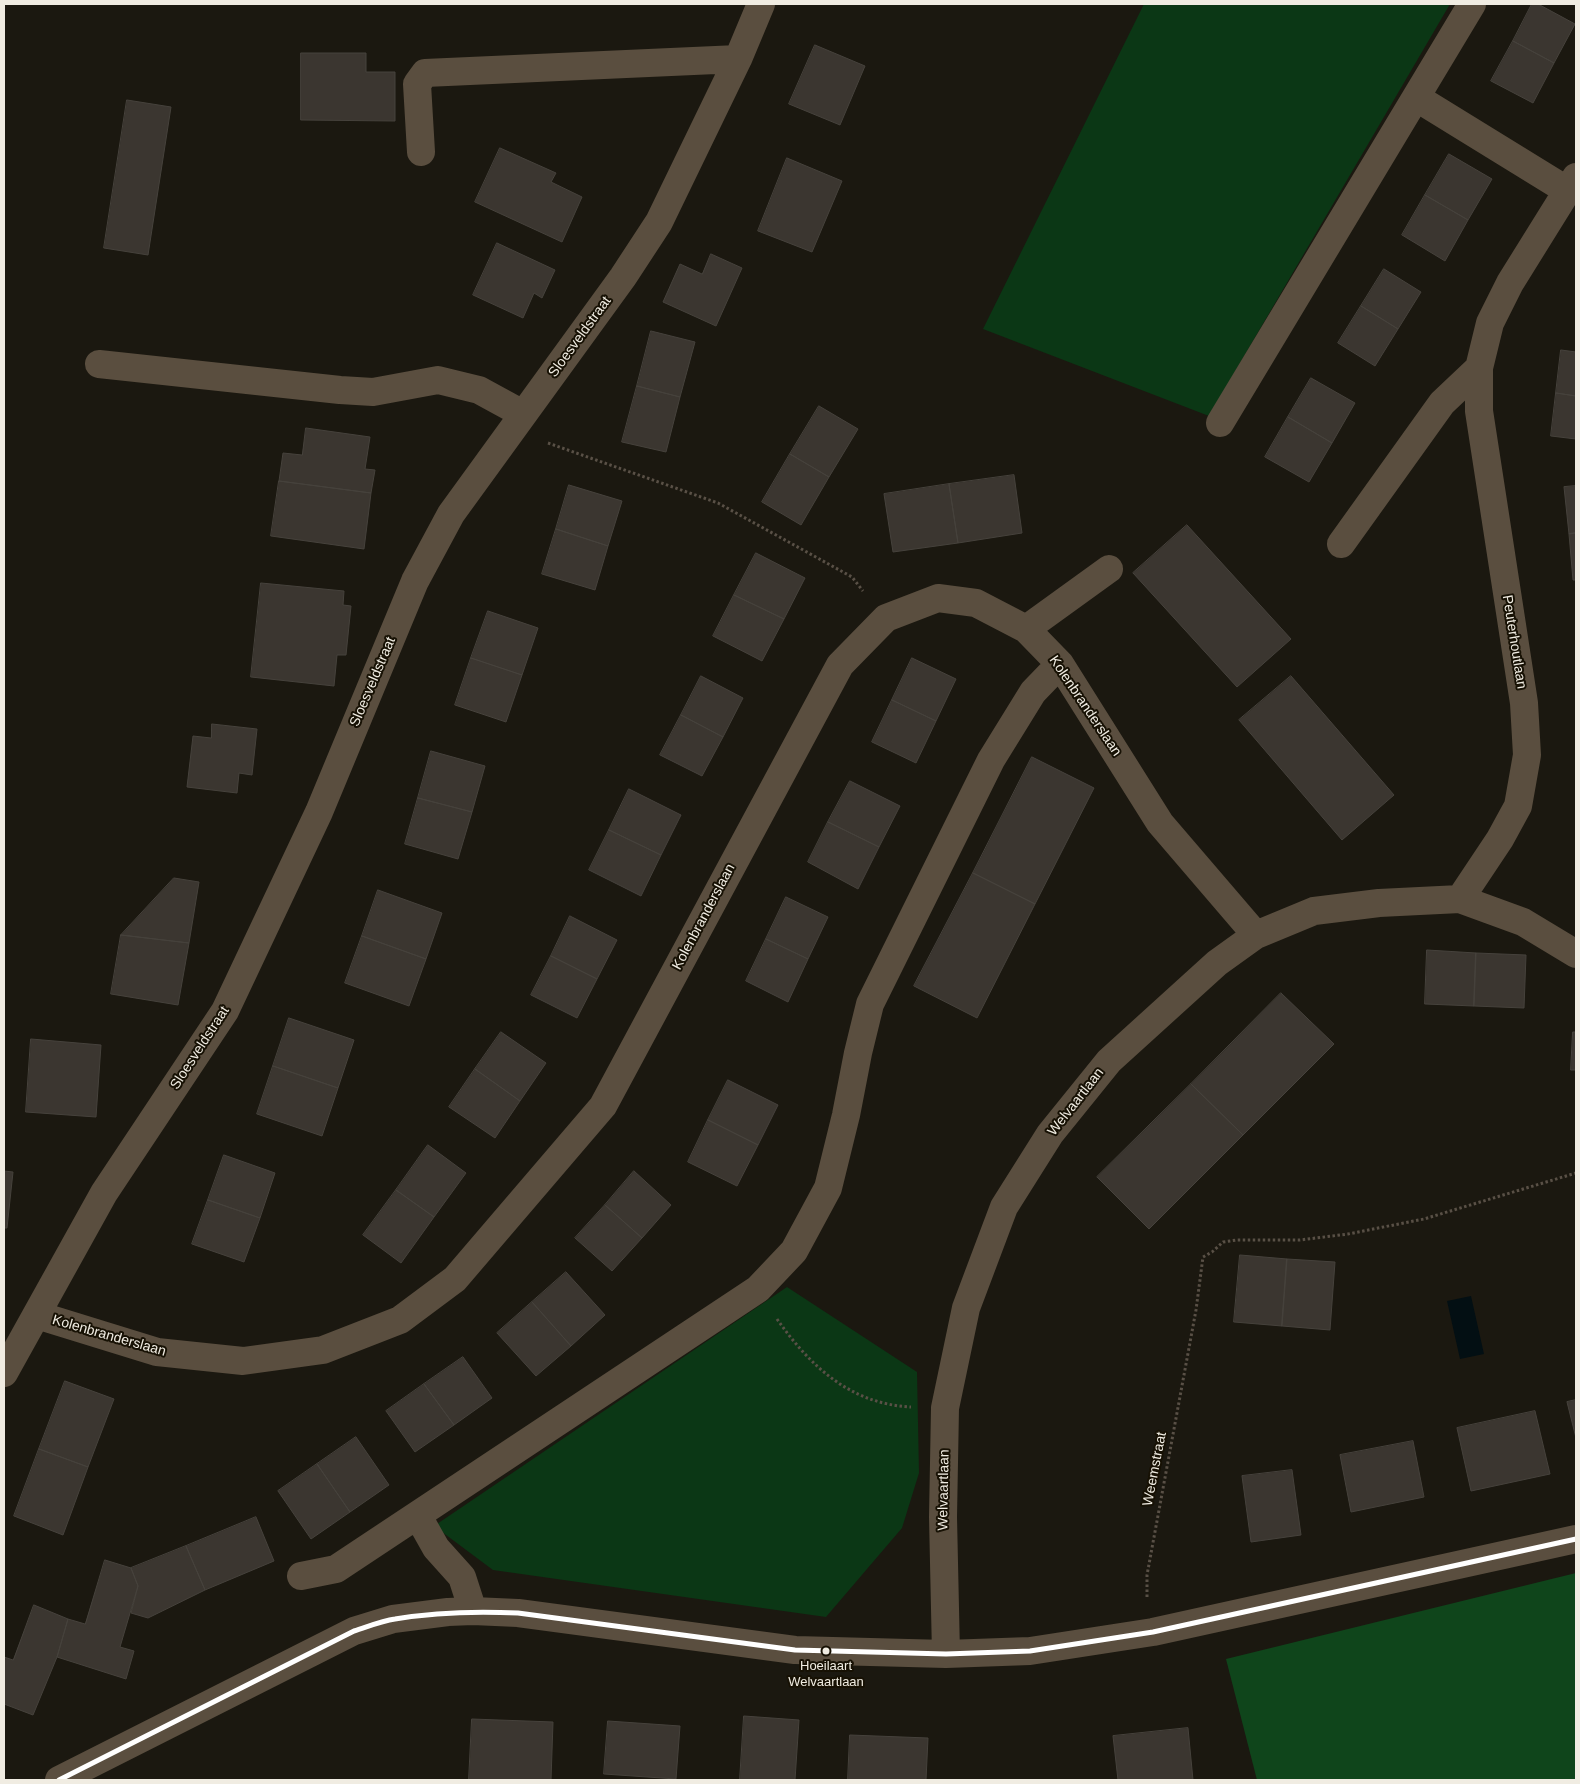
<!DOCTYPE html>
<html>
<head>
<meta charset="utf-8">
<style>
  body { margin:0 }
  #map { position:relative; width:1580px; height:1784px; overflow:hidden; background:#1b1810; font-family:Arial,sans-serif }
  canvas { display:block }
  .frame { position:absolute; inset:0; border:5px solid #f0ece2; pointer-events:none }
</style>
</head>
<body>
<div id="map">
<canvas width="1580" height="1784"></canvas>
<div class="frame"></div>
</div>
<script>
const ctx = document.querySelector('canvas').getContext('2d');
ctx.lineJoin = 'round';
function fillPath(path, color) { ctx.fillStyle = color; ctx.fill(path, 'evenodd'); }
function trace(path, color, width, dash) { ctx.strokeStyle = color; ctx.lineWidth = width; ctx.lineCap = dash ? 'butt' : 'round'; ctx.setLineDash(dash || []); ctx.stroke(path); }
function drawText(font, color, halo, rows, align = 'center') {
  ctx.font = font + ' Arial,sans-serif'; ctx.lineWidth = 4; ctx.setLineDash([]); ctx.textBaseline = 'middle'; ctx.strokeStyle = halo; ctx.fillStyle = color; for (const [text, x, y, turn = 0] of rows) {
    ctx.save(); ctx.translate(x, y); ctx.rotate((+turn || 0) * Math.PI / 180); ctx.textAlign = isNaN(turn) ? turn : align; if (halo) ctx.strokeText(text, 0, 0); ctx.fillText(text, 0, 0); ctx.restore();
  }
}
fillPath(new Path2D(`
  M1144,4H1450L1209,416L983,329Z
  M787,1287L917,1372L919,1473L902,1528L826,1617L493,1570L434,1526Z`), '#0b3715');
fillPath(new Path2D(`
  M1576,1573V1780H1257L1226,1659Z`), '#0f451b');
fillPath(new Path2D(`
  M1471,1296L1484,1354L1460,1359L1447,1301Z`), '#030f13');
const building = new Path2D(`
  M1532,4H1538L1575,24L1554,63L1513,41Z
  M1513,41L1554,63L1533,103L1491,81Z
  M815,45L865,66L840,125L789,104Z
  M301,53H366V72H395V121L301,120Z
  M127,100L171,107L148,255L104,248Z
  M500,148L556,173L551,182L582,197L562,242L475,202Z
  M1449,154L1492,179L1468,220L1425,195Z
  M787,158L842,181L812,252L758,231Z
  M1425,195L1468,220L1445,261L1402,235Z
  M497,243L555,270L542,298L534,293L523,318L473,295Z
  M711,254L742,268L716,326L663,302L680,264L702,274Z
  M1384,269L1421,292L1398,329L1361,306Z
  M1361,306L1398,329L1375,366L1338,343Z
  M651,331L695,342L680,397L637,386Z
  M1561,350L1576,352V396L1556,393Z
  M1311,378L1355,403L1332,443L1288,417Z
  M637,386L680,397L666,452L622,442Z
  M1556,393L1576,396V439L1551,436Z
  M819,406L858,429L829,477L790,454Z
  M1288,417L1332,443L1309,482L1265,457Z
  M306,428L370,437L365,469L375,470L371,493L279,481L283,453L302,455Z
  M790,454L829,477L801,525L762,502Z
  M1014,475L1022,533L958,543L949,484Z
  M279,481L371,493L364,549L271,536Z
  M949,484L958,543L893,552L884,494Z
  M569,485L622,501L608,546L556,529Z
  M1576,486V533L1569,534L1564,487Z
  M1187,525L1291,639L1237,687L1133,573Z
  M556,529L608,546L595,590L542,574Z
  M1576,533V580H1573L1569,534Z
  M756,553L805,578L784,619L734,595Z
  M261,583L344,591L343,605L351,606L346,655H337L334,686L251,677Z
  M734,595L784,619L762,661L713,636Z
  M488,611L538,628L522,675L471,658Z
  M471,658L522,675L506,722L455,705Z
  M912,658L956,679L936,721L892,700Z
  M701,676L743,698L723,737L681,715Z
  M1291,676L1394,795L1342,840L1239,720Z
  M892,700L936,721L916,763L872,742Z
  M681,715L723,737L702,776L660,755Z
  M212,724L257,729L252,775L239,773L237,793L187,787L193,736L211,738Z
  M431,751L485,766L472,812L418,798Z
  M1032,757L1094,788L1035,904L973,873Z
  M850,781L900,806L879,847L828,822Z
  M629,789L681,815L661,855L609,830Z
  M418,798L472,812L458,859L405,844Z
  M828,822L879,847L858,889L808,862Z
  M609,830L661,855L641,896L589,870Z
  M973,873L1035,904L977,1018L914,986Z
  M174,878L199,882L189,943L121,935Z
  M378,890L442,913L426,959L362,936Z
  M786,897L828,917L808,959L766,939Z
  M570,916L617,940L597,979L551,956Z
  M121,935L189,943L178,1005L111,994Z
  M362,936L426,959L409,1006L345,983Z
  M766,939L808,959L788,1002L746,981Z
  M1427,950L1476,953L1474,1006L1425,1004Z
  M1476,953L1526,955L1524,1008L1474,1006Z
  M551,956L597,979L577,1018L531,995Z
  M1281,993L1334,1044L1243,1135L1191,1084Z
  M289,1018L354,1040L338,1088L273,1066Z
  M501,1032L546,1063L520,1101L475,1069Z
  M1573,1032H1576V1070H1571Z
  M31,1039L101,1045L96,1117L26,1112Z
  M273,1066L338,1088L322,1136L257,1114Z
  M475,1069L520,1101L495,1138L449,1107Z
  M728,1080L778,1105L758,1145L708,1120Z
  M1191,1084L1243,1135L1149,1229L1097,1177Z
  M708,1120L758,1145L737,1186L688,1162Z
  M428,1145L466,1173L434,1217L396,1190Z
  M224,1155L275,1173L260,1218L208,1200Z
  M4,1171L13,1172L7,1228H4Z
  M634,1171L671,1205L642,1238L605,1205Z
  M396,1190L434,1217L401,1263L363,1235Z
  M208,1200L260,1218L244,1262L192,1244Z
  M605,1205L642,1238L612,1271L575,1238Z
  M1240,1255L1287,1259L1282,1326L1234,1322Z
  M1287,1259L1335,1262L1330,1330L1282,1326Z
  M566,1272L605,1315L571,1346L532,1302Z
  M532,1302L571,1346L536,1376L497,1333Z
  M463,1357L492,1398L454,1425L424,1384Z
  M65,1381L114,1399L88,1467L39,1449Z
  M424,1384L454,1425L415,1452L386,1411Z
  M1576,1400V1438L1567,1402Z
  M1535,1411L1550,1474L1471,1491L1457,1428Z
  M356,1437L389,1485L350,1512L317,1464Z
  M1413,1441L1424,1497L1351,1512L1340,1455Z
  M39,1449L88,1467L63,1535L14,1516Z
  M317,1464L350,1512L311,1539L278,1491Z
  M1292,1470L1301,1535L1251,1542L1242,1476Z
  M256,1517L274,1561L205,1590L186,1546Z
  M186,1546L205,1590L148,1618L131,1613L138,1586L131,1568Z
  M105,1560L131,1568L138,1586L120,1647L134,1651L126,1679L57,1657L68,1619L85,1624Z
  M34,1605L68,1619L57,1657L33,1715L4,1704V1657L13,1660Z
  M744,1716L799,1720L795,1780H740Z
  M472,1719L553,1722L551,1780H469Z
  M608,1721L680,1726L676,1779L604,1774Z
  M1188,1728L1193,1780H1118L1113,1736Z
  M850,1735L928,1738L926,1780H848Z`);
fillPath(building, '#3b3630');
trace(building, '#46423c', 1);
trace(new Path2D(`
  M548,443L718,503L852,577L863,591
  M777,1319C810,1366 850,1404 911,1407
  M1147,1597V1575L1196,1310L1203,1257L1212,1252L1223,1242L1237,1240H1300L1348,1234L1424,1219L1576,1173`), '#595046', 3, [2.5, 2.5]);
trace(new Path2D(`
  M1417,98L1568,191
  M421,152L417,84L425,73L738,59
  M99,364L340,390L373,392L438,380L479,390L523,414
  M1220,423L1472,4
  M1341,544L1442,403L1479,368
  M1026,629L1109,569
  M1460,899L1500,839L1518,806L1527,755L1524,703L1479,411V368L1490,323L1510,283L1576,177
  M37,1315L157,1352L243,1361L323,1350L400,1320L455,1279L603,1106L840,665L886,618L938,598L976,603L1026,629L1060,664L1160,823L1256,935
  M4,1373L104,1193L225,1011L319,812L415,581L451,514L623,277L659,222L738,59L761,4
  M418,1516L436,1548L462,1577L473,1611
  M301,1576L336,1569L758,1289L794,1251L828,1188L846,1115L858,1053L870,1004L991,760L1033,692L1060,664
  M946,1654L943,1517L945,1408L966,1308L1004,1207L1050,1134L1109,1061L1217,963L1256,935L1314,911L1379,903L1460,899L1523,922L1576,954
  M59,1780L354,1631L393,1619L448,1612L473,1611L518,1613L795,1650L946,1654L1030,1651L1153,1632L1576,1539`), '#5a4e3f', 28);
trace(new Path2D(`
  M59,1780L354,1631C367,1627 381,1621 395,1619C436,1612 476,1611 518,1613L795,1650L946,1654L1030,1651L1153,1632L1576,1539`), '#fff', 5);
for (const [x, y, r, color] of [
  [826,1651,4.5,"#f0ece2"]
]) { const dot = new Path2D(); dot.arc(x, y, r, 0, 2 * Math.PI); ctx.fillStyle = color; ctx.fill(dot); trace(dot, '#171104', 2); }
drawText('13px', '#f0ece2', '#171104', [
  ["Hoeilaart",826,1666],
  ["Welvaartlaan",826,1682]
]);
drawText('14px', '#f0ece2', '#171104', [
  ["Sloesveldstraat",580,337,-54],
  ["Peuterhoutlaan",1514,642,81],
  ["Sloesveldstraat",373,682,-67],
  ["Kolenbranderslaan",1085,706,56],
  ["Kolenbranderslaan",704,917,-62],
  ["Sloesveldstraat",200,1048,-57],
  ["Welvaartlaan",1076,1102,-52],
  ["Kolenbranderslaan",109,1336,16],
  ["Weemstraat",1155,1469,-79],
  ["Welvaartlaan",944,1490,-89]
]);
</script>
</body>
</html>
